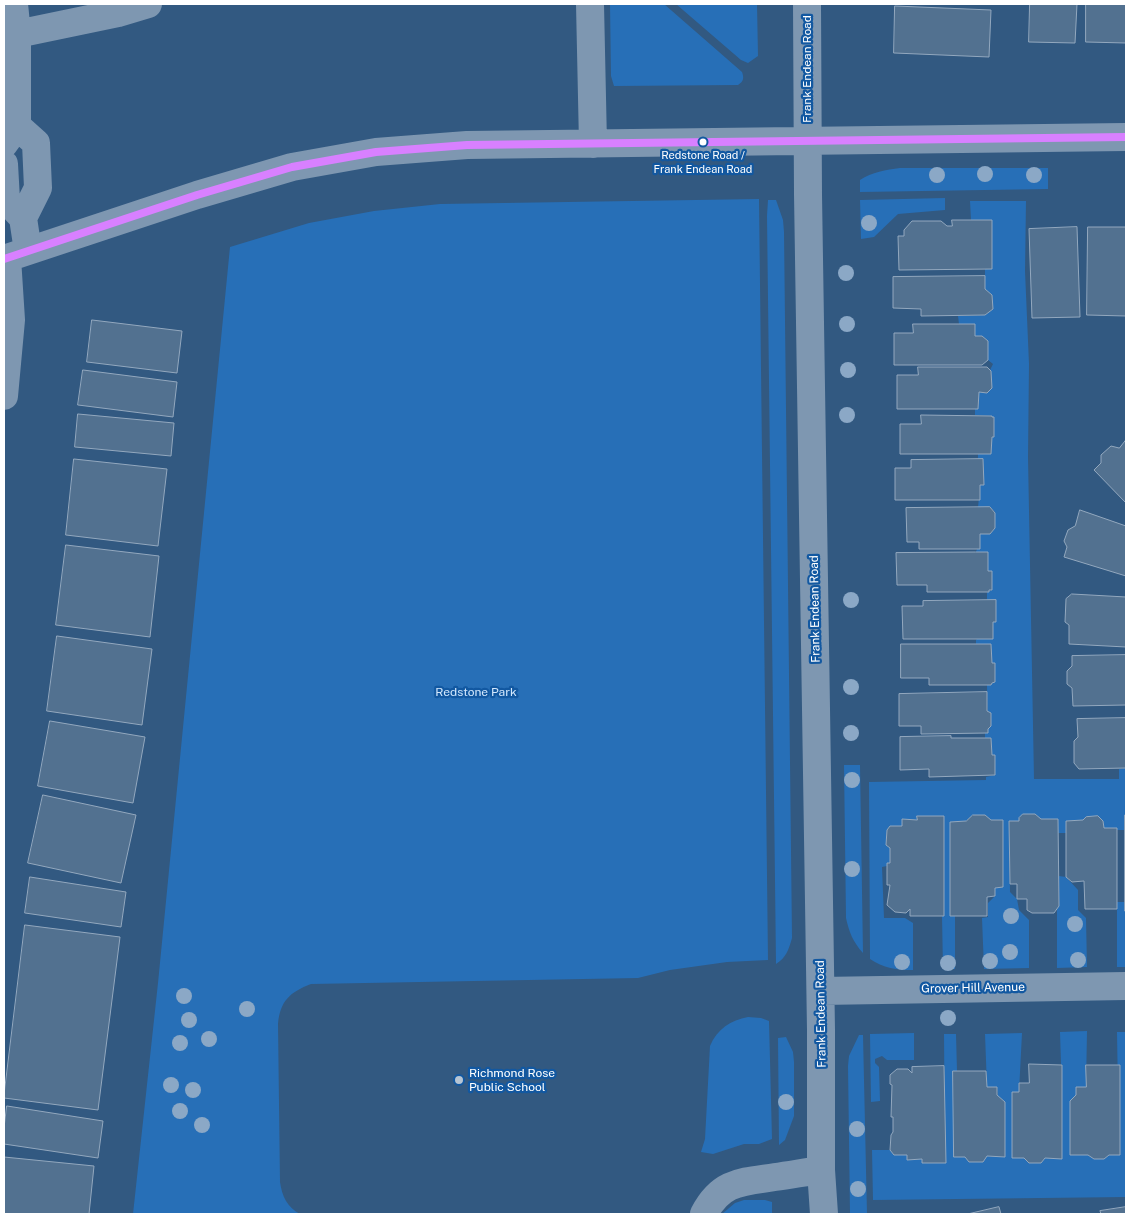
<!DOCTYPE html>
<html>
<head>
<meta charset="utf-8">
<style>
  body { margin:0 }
  #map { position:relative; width:1130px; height:1218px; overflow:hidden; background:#325981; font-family:"Public Sans",sans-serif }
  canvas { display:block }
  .frame { position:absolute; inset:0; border:5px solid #fff; pointer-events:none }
</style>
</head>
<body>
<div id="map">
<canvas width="1130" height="1218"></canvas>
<div class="frame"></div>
</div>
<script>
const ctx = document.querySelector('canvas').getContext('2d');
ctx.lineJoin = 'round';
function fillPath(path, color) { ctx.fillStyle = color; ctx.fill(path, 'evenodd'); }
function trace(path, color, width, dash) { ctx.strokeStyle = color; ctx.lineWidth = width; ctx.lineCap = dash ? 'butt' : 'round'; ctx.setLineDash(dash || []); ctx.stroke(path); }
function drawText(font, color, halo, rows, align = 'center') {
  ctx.font = font + ' "Public Sans",sans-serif'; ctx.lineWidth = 4.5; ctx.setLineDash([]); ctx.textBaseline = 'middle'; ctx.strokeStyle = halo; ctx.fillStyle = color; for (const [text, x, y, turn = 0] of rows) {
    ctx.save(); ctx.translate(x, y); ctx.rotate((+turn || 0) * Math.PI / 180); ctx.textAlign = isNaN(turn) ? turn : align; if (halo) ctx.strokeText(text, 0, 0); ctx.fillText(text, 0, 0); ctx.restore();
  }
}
fillPath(new Path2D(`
  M610,4H664L742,72C744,78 744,81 738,85L614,86L611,76Z
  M676,4H757L758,56L748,63L741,60Z
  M900,168H1048V189L860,192V180C872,172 886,170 900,168Z
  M945,198V210L898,214L874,237L861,239L860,200Z
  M759,199L768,960L727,962L670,970L638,978L311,984C290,992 280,1001 278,1024L280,1182C282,1196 287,1207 300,1214H133L158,983L230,247L309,223L374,211L440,204Z
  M776,200L783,220L784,232L792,938C789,949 786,958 776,964L767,216L768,200Z
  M970,201H1026L1025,271L1029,364L1028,457L1034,779H1119V769L1126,768V815H1125L1124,830H1116V828H1104L1103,821L1098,816L1086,817L1083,820L1066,821V833H1058L1035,814H1023L1019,821H1009L1010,892L1017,899L1019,910L1029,920V968L984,969L982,918L988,917V903L995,896V888L1003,887V820H991L985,815H973L966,821L950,822V916H955V969H943L942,916H944V816H917V820L902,819V826H890L887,830L886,845L890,848V863H887V866L882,867L884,918H905L913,923V970C897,970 883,968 870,959L869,782L986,780V777L995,775V755H992L991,738H985V733H988L987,685H991L992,683L995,682V663H992L991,644H976V640L993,622L996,600H987V592L992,590V571H988V552H976L977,549H980V534H990L995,528V512L990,507L978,508L980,485H984L983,460L978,459V454H991L992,416L975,415V409L978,408L979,392L987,393L991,388L990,370L993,364L988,360V341L982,336H975V324H959L958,316L985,315L993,309L992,295L985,289V269H992V221L971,220Z
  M844,765H860L863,953C853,942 849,932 846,918Z
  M1059,876L1066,877L1078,890V910L1086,918L1087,967L1057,968V909L1059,906Z
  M1117,902H1125V911H1126V967H1117Z
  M748,1017L761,1018L769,1021L772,1139L759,1144H744L713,1154L701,1152L705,1139L710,1046C717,1029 731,1020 748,1017Z
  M1087,1031L1086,1087L1070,1101V1155H1088L1094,1159H1104L1109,1155H1119L1117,1032H1126V1197L873,1200L872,1150H890L907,1155V1159H922V1163H945L944,1034H956L957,1071L953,1072L954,1157H965L969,1162H983L987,1156L1005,1157L997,1087H987L985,1034L1022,1033L1019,1092L1012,1158H1024L1029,1163H1041L1045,1158H1062V1065L1061,1064L1060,1032Z
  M914,1033V1060H887L882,1056L875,1059V1063L879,1067L880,1101L871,1102L870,1034Z
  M859,1035H863L867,1214H850L848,1066L849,1056Z
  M786,1037L793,1052L794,1062V1116L785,1140L779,1145L778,1038Z
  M744,1200H765L772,1202V1214H722L735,1203Z`), '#276fb7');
const building = new Path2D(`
  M1030,4H1077L1075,43L1029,42Z
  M1086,4H1126V43L1086,42Z
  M895,6L991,10L989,57L894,53Z
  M952,220H992V269L899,270L898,236H904V230L912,221H941L947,226H952Z
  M1077,227L1080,317L1032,318L1029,229Z
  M1088,227H1126V316L1087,315Z
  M985,276V289L992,295L993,309L985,315L921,316V309L893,308V277Z
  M92,320L182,331L177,373L87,362Z
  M913,324H975V336H982L988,341V360L982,365H894V333H913Z
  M918,367H987L991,371L992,388L987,393L979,392L978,409H897V375H918Z
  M83,370L177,382L173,417L78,405Z
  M78,414L174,423L171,456L75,447Z
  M921,415L992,416V417H994V437H992L991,454H900V424H921Z
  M1126,440V503L1094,470L1101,463V455L1111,446L1119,448Z
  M74,459L167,469L158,546L66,535Z
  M983,459L984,485H980V500H895V468H911V460Z
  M990,507L995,513V528L990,534H980V549H919V542H907L906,508Z
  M1080,510L1126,526V576L1064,557L1067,547L1064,541L1068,530L1075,526Z
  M66,545L159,556L150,637L56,625Z
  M976,552H988V571H992V590H989V592H927V585H897L896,553Z
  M1072,594L1126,597V647L1069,644V625L1065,622L1066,599Z
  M996,600V622H993V639H903L902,606H923V601Z
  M57,636L152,649L142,725L47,711Z
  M901,644H991L992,663H995V682L992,683L991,685H929V678H901Z
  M1126,655V705L1073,706L1072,688L1067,684V671L1072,666V656Z
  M987,692V711L991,713V726L988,729V733L921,734V726H899V694Z
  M1126,718V768L1079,769L1074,763V741L1078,737L1077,719Z
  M50,721L145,737L133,803L38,786Z
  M951,736V738H991L992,755H995V775L929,777V769L900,770V737Z
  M43,795L136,815L121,883L28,863Z
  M1023,814H1035L1041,819H1058L1059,906L1054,913H1032L1027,910V899H1017V884H1010L1009,821H1019V818Z
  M973,815H985L991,820H1003V887L995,888V896L987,897V916H950V822L966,821Z
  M1125,815H1126V911H1125Z
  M917,816H944V916H910V909L906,913L895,912L887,905L890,885H887V863H890V848L886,845L887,830L890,826H902V819L917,820Z
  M1098,816L1103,821L1104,828H1117V909H1085L1084,881L1072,882L1066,877V821L1083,820L1086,817Z
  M30,877L126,892L121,927L25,913Z
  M25,925L120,937L98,1110L4,1098Z
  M1029,1064L1062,1065V1159L1045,1158L1041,1163H1029L1024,1158H1012V1092H1019V1083H1029Z
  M1086,1065H1120V1155H1109L1104,1159H1094L1088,1155H1070V1101L1076,1095V1087H1086Z
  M944,1066L946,1163H922V1159L907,1160V1155H894L890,1150L891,1135L893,1132V1117H891L892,1085L890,1084V1075L897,1069H908L912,1073V1067Z
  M953,1071H986L987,1087H997V1095L1005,1102V1157L987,1156L983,1162H969L965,1157H954Z
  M7,1106L103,1121L98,1158L4,1144V1128Z
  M4,1157L94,1166L89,1214H4Z
  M999,1207L1001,1214H968Z
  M1126,1207V1214H1101L1100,1211Z`);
fillPath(building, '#527190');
trace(building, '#93a8be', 1);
trace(new Path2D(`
  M590,4L593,144
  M807,4L808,194L821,1030V1170L824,1214
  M17,34L118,13L148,4
  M17,126L36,143L38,188L23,218L28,251
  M4,144L17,126V34L14,4
  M4,164L6,200L23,218
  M4,259L197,195L292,167L376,152L467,145L1126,137
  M4,396L11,320L7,258
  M821,991L1126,986
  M704,1214C721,1181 742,1182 775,1177C790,1175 806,1172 821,1170`), '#7e97b1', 28);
trace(new Path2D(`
  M4,259L197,195L292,167L376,152L467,145L1126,137`), '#d880ff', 8);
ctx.fillStyle = '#8ba8c6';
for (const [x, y] of [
  [985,174],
  [937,175],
  [1034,175],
  [869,223],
  [846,273],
  [847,324],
  [848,370],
  [847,415],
  [851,600],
  [851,687],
  [851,733],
  [852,780],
  [852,869],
  [1011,916],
  [1075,924],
  [1010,952],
  [1078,960],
  [990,961],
  [902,962],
  [948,963],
  [184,996],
  [247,1009],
  [948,1018],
  [189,1020],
  [209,1039],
  [180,1043],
  [171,1085],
  [193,1090],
  [786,1102],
  [180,1111],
  [202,1125],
  [857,1129],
  [858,1189]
]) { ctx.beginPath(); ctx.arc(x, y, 8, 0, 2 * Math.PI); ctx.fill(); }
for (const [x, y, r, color] of [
  [703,142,4.5,"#fff"],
  [459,1080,5,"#b7c5d3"]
]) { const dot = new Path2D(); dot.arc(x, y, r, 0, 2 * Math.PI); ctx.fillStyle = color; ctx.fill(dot); trace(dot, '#1258a1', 2); }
drawText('11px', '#fff', '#1258a1', [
  ["Redstone Road /",703,156],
  ["Frank Endean Road",703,170]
]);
drawText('12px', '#fff', '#1258a1', [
  ["Frank Endean Road",807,69,-90],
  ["Frank Endean Road",815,609,-91],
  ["Grover Hill Avenue",973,988,-1],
  ["Frank Endean Road",821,1014,-91]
]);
drawText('12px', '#d4e9fe', '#1258a1', [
  ["Redstone Park",476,692]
]);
drawText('12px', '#fff', '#1258a1', [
  ["Richmond Rose",469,1073],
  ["Public School",469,1087]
], 'left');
</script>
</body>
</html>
